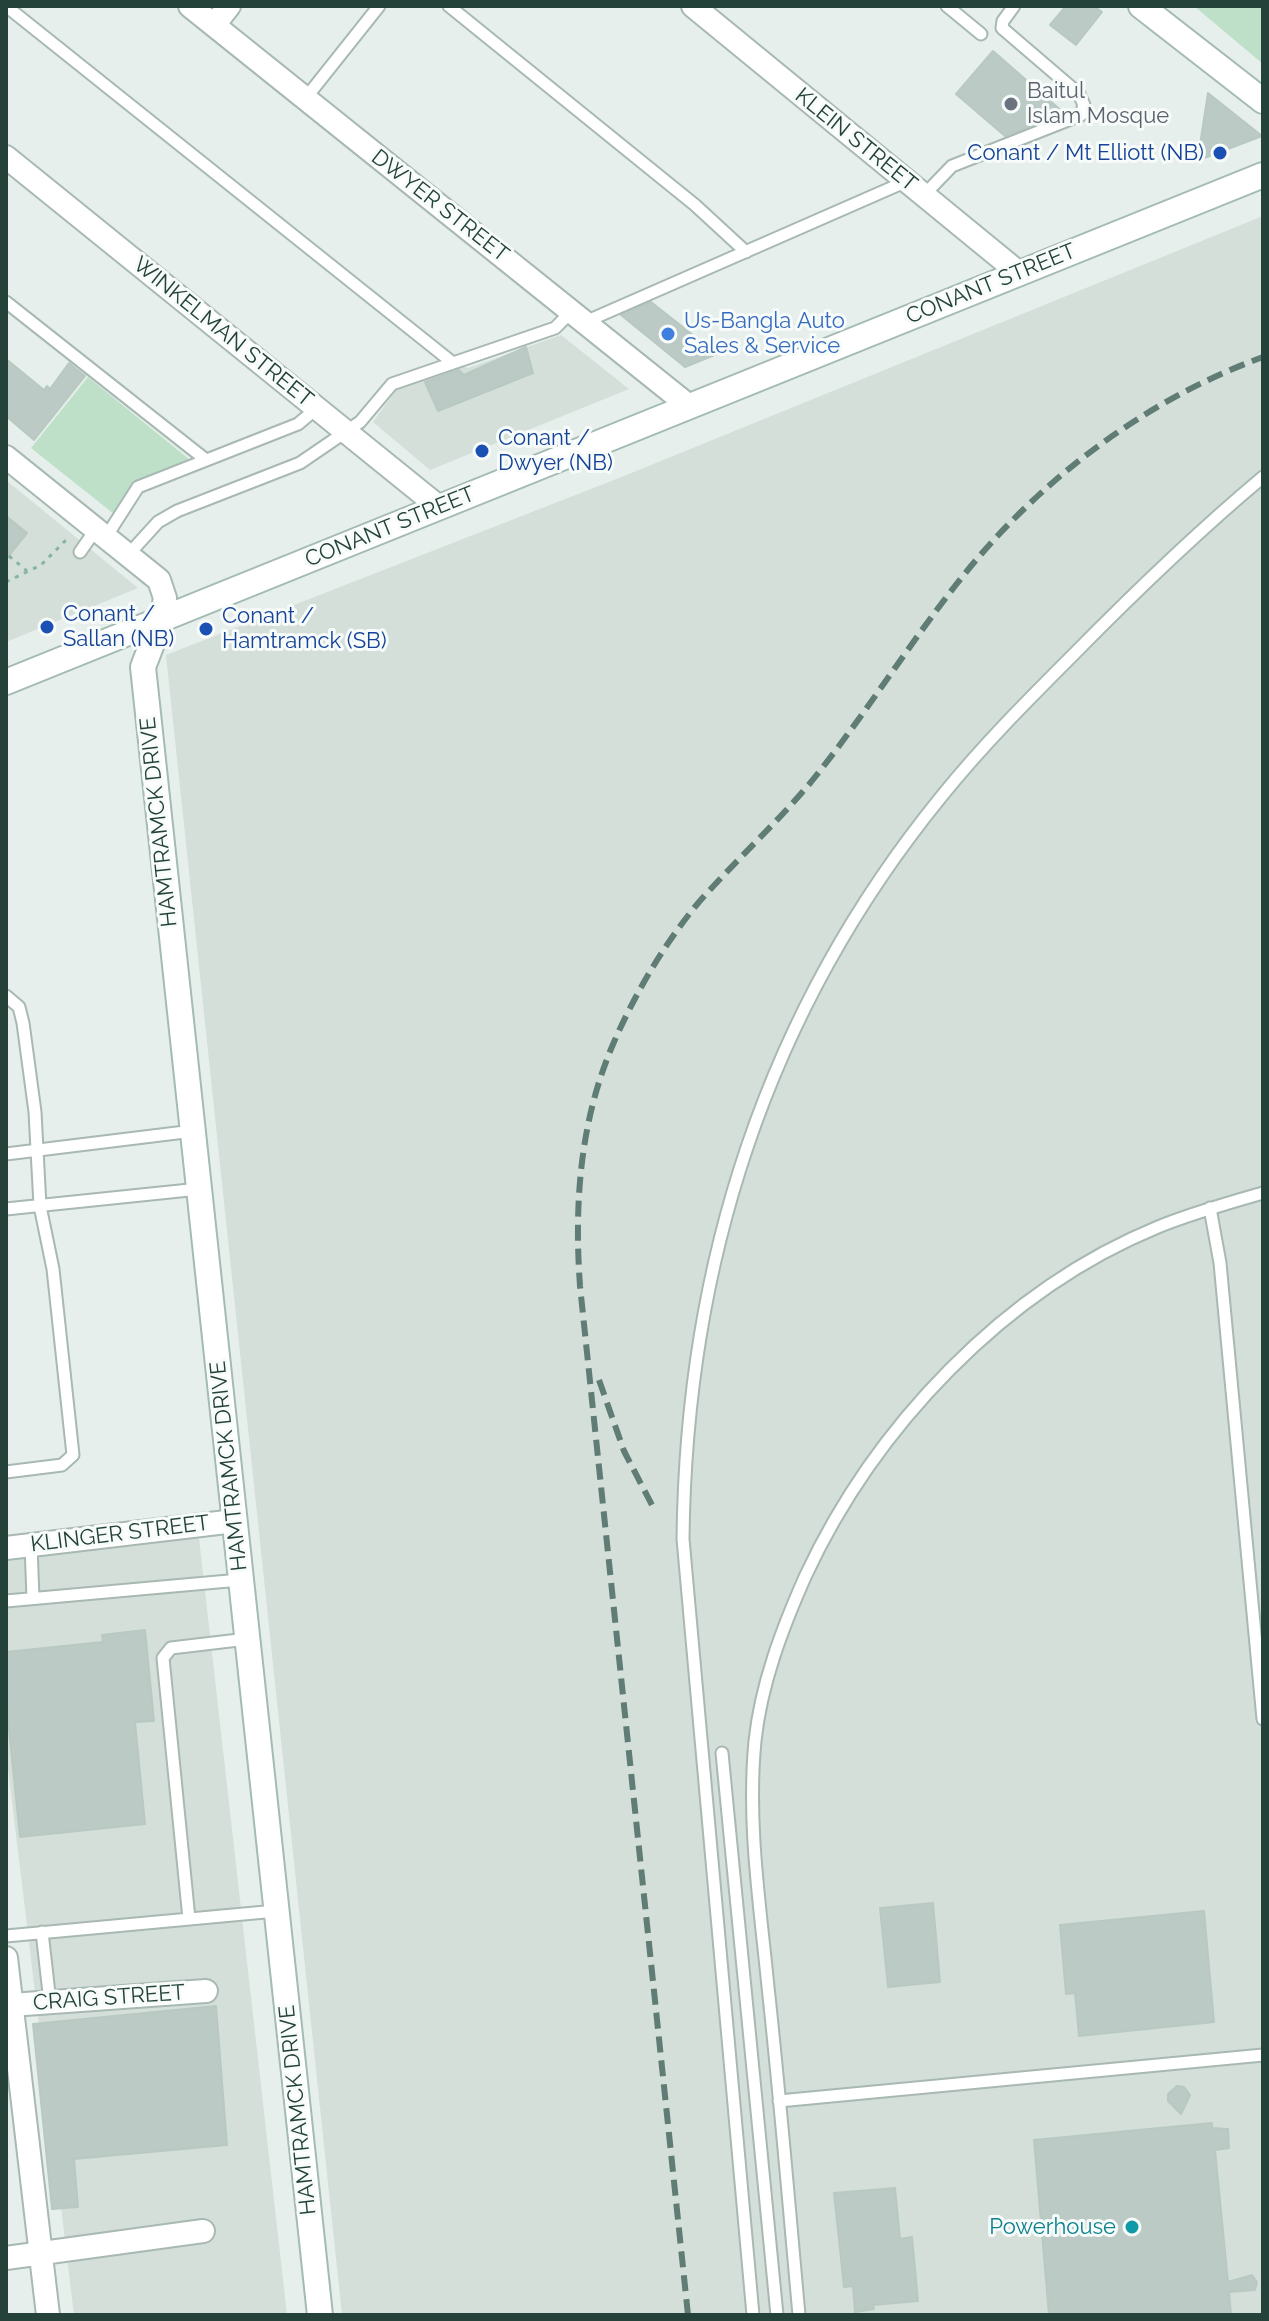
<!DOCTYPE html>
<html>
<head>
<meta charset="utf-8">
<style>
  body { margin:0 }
  #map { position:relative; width:1269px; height:2321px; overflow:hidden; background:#e6efeb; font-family:Raleway,sans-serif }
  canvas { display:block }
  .frame { position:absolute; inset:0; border:8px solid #24423a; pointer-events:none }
</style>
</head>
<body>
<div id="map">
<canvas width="1269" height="2321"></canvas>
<div class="frame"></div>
</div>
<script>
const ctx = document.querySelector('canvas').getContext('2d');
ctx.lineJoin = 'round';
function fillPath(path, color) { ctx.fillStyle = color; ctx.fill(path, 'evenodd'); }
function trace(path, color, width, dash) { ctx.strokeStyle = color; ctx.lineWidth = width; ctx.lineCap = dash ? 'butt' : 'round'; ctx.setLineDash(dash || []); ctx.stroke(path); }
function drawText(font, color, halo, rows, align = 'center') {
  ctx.font = font + ' Raleway,sans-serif'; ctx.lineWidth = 6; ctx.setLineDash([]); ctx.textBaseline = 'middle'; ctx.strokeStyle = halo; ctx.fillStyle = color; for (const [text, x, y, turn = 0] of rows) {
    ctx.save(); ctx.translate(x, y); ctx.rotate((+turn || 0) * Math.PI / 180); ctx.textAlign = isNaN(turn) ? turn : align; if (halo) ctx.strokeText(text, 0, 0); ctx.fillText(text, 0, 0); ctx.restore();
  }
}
fillPath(new Path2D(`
  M1263,216V2315H342L166,655L619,478Z
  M561,335L629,389L430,470L373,422L397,389L457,365L468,368Z
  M6,480L138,588L6,642Z
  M199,1538L287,2315H74L6,1752V1558Z`), '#d4dfda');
fillPath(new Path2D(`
  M1194,6H1263V64Z
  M88,377L190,460L145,489L124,522L31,448Z`), '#bfe0c8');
const building = new Path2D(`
  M1066,6H1094L1102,12L1076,45L1050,25Z
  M993,51L1064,113L1005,136L956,94Z
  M1208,93L1262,136L1204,158L1200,145Z
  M651,302L717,354L685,367L621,315Z
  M526,347L533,373L438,411L425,382L459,370L464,375Z
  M6,359L44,390L47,386L50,389L69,363L85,376L34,440L6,416Z
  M6,516L27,533L6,559Z
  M145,1630L154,1721L135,1722L145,1824L20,1837L6,1700V1652L103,1642L102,1635Z
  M933,1903L940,1982L888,1987L880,1908Z
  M1204,1911L1214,2022L1079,2036L1075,1993L1066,1994L1060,1925Z
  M216,2006L227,2145L74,2159L78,2207L52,2209L33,2024Z
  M1177,2086L1184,2087L1190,2095L1181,2114L1168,2101V2094Z
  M1212,2123V2128L1228,2129L1229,2148L1215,2150L1228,2282L1252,2275L1257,2282L1255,2290L1229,2292L1231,2315H1049L1034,2140Z
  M895,2188L900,2239L912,2237L918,2301L873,2305L874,2309L855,2312L853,2286L844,2287L834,2193Z`);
fillPath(building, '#bbcac4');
trace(building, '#b8c9c2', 2);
const lane = new Path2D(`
  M6,6L453,363
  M449,6L695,205L746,252
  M947,6L981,34
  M305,99L379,6
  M924,195L952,166L1081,115L1084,105L1079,94L1002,28L1003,21L1014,6
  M6,302L206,460
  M585,322L907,181
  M106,537L138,487L298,424L317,408
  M80,552L96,529
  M128,555L158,522L177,511L300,463L360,422L392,384L555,328L572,311
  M6,996L19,1007L23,1023L35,1112L40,1206L53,1269L73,1455L62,1465L6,1472
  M6,1154L193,1131
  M1210,1208L1220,1263L1263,1719
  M6,1209L199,1189
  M31,1545L33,1598
  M6,1601L240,1580
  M722,1753L777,2315
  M189,1919L163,1658L171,1648L247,1639
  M42,1932L50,2002
  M6,1936L276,1911
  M779,2101L1263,2055
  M753,2315L683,1539C686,1265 766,1012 941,797C982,746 1028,700 1074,654C1135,592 1196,533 1263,477
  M799,2315C789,2206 780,2096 768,1987C760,1905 747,1823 755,1741C761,1684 782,1629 805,1577C874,1428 1004,1290 1158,1227C1192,1213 1228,1203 1263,1193`);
const street = new Path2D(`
  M190,6L689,406
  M693,6L1019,273
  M214,25L229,6
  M6,157L439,507
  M6,457L159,580L165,598L161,620
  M6,1548L235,1521
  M6,1958L48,2315
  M11,2005L206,1991
  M6,2258L203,2231`);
const secondary = new Path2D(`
  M1141,6L1263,101
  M161,620L143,667L320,2315
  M6,682L1263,175`);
trace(lane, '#a8b8b2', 15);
trace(street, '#a8b8b2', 26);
trace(secondary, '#a4bbb3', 28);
trace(new Path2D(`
  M9,556L27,571
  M6,582L41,565L70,536`), '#86b3a5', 3, [4, 6]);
trace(lane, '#fff', 11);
trace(street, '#fff', 22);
trace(secondary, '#fff', 24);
trace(new Path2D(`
  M599,1380L624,1451L655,1511
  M688,2315L580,1286C574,1203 580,1120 614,1042C636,992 664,944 699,902C735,861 776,824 811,782C862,719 905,650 955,586C1034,484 1142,401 1263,357`), '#5f7d75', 6, [16, 8]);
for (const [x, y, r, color] of [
  [1011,104,8,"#6b7280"],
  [1220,153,8,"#1a4fb4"],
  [668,334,8,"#3f7fe0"],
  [482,451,8,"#1a4fb4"],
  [47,627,8,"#1a4fb4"],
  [206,629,8,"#1a4fb4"],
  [1132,2227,8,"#0f9aa8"]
]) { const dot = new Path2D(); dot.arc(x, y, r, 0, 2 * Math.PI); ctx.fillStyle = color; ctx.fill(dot); trace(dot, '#f7fbf9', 3); }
drawText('22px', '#5b616d', '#f7fbf9', [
  ["Baitul",1027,91],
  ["Islam Mosque",1027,116]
], 'left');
drawText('22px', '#24423a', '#f7fbf9', [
  ["KLEIN STREET",856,140,39],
  ["DWYER STREET",440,206,38],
  ["CONANT STREET",991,284,-22],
  ["WINKELMAN STREET",223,332,39],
  ["CONANT STREET",390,527,-22],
  ["HAMTRAMCK DRIVE",159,822,-96],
  ["HAMTRAMCK DRIVE",229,1466,-96],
  ["KLINGER STREET",120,1534,-7],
  ["CRAIG STREET",109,1998,-4],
  ["HAMTRAMCK DRIVE",298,2110,-96]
]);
drawText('22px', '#164399', '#f7fbf9', [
  ["Conant / Mt Elliott (NB)",1204,153,"right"],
  ["Conant /",498,438],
  ["Dwyer (NB)",498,463],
  ["Conant /",63,614],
  ["Sallan (NB)",63,639],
  ["Conant /",222,616],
  ["Hamtramck (SB)",222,641]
], 'left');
drawText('22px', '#366cbe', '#f7fbf9', [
  ["Us-Bangla Auto",684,321],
  ["Sales & Service",684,346]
], 'left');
drawText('22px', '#0d838f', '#f7fbf9', [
  ["Powerhouse",1116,2227]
], 'right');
</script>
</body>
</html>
